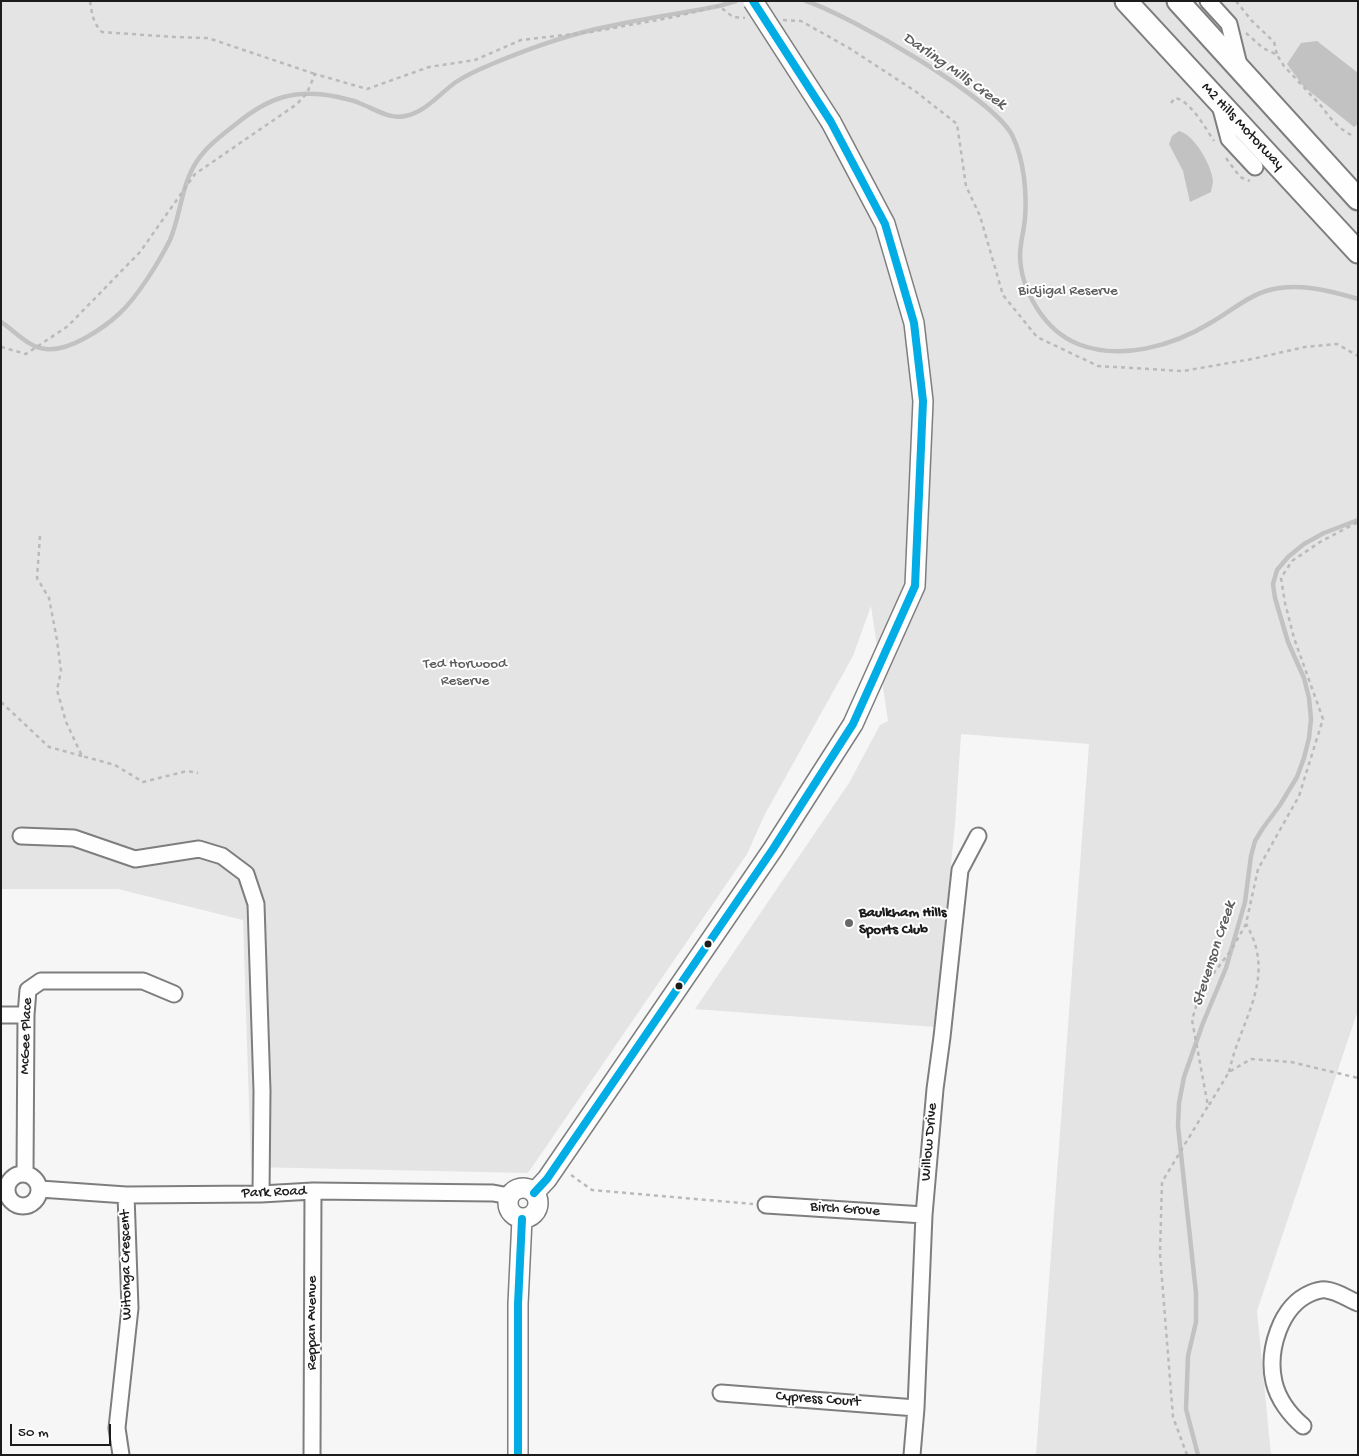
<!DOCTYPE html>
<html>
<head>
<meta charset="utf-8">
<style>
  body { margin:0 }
  #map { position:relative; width:1359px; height:1456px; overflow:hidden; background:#f6f6f6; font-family:"Gochi Hand",sans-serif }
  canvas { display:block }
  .frame { position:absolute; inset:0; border:2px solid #1c1c1c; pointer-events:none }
  .scale { position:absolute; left:10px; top:1424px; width:101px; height:22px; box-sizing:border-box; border:2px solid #1c1c1c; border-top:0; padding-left:6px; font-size:15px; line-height:18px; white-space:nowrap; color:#1c1c1c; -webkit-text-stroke:4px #fff; paint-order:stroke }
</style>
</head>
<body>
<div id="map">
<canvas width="1359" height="1456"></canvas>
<div class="frame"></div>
<div class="scale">50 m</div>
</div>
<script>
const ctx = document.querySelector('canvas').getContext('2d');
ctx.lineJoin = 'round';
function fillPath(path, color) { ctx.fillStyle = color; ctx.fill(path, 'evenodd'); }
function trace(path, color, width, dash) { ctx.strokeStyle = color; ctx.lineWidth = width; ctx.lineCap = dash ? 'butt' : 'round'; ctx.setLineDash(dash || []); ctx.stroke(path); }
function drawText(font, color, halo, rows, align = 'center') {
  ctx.font = font + ' "Gochi Hand",sans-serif'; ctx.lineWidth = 4; ctx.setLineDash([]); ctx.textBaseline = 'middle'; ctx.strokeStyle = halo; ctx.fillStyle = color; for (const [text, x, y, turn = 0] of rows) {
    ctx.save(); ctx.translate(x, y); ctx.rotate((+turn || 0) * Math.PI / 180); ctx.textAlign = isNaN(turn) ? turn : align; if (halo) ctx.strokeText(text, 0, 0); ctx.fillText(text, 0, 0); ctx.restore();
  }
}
fillPath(new Path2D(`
  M1,1H1358V1010L1257,1311L1271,1455H1036L1089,744L961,734L955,824L935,1027L695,1009L849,783L880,725L888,721L871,606L853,656L765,814L747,854L528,1173L251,1167L243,920L118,889H1Z`), '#e4e4e4');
fillPath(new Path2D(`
  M1317,41L1358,73V124L1354,127L1303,86L1287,64L1301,43Z
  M1179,131C1194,134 1212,166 1213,181C1213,185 1211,188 1211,192L1190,202L1183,171L1169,144L1172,136Z`), '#c2c2c2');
trace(new Path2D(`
  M806,1C849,15 996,99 1013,137C1024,161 1027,192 1025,218C1024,231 1020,243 1020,256C1021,291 1045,331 1078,344C1121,361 1173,346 1212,322C1230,312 1246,297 1266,291C1296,282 1328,290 1358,299
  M1,322C15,331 29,348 46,349C69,352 104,328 120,313C138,296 159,262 170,240C181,214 181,185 197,161C207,146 222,135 236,124C269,97 296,88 338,97C345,99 353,100 359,103C373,108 390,120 405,116C426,112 440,93 456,82C468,74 480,69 492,64C530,48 569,34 610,26C646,18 683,13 719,6L736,1
  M1198,1455L1186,1409L1188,1356L1196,1322V1293L1178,1126L1179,1103L1184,1077L1203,1023L1226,968L1245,902L1251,856L1255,841L1263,828L1280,805L1297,777L1304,758L1309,738L1311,719L1309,698L1304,678L1288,642L1275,598L1273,584L1277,570L1288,557L1304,544L1324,533L1358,520`), '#c2c2c2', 4.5);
const minor = new Path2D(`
  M1208,1L1229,24L1239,65
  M1220,105L1229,139L1255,167
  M21,836L74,838L135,859L199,849L222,856L246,874L256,904L262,1091L261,1194
  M1,1015H26
  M7 1190a16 16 0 1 1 32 0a16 16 0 1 1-32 0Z
  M25,1174L26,1015L28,990L41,981H143L174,994
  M40,1189L126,1195L261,1194L313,1191L493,1193L509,1196
  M766,1205L924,1215
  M721,1393L916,1408
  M1303,1426C1290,1415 1278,1399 1274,1382C1267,1351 1280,1306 1311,1293C1316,1291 1321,1289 1326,1290C1337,1291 1348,1299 1358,1303
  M121,1455L117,1428L130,1308L126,1195
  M312,1455L313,1191
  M912,1455L916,1408L924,1215L935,1089L942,1037L960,870L978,836`);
const major = new Path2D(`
  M508 1203a15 15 0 1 1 30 0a15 15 0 1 1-30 0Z
  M534,1193L547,1179L773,849L853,724L915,586L923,401L914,323L885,224L831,122
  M518,1455V1304L522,1219`);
const highway = new Path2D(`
  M1126,1L1358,252
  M1178,1L1358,199`);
trace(minor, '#7e7e7e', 19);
trace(major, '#7e7e7e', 22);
trace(highway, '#7e7e7e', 25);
trace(new Path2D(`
  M90,1C92,14 93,23 102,32L174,37L208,38L315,74
  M1236,1L1252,21L1274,42L1277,55
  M783,20L801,21L849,48L915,91L957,124L966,186L980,216L1003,295L1037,337L1098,366L1183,371L1252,359L1305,347L1337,344L1358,356
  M1246,33L1263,48L1277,55L1284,66L1323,108C1330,119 1340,129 1351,135
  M1171,103L1175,98C1190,100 1206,129 1214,141
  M1226,158L1240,177L1250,181
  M1,347L26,354L68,326L140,252L195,174L297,104L307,93L315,74L367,89L429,67L475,60L521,40L591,32L674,17L719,6L733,17L745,18
  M40,536L37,578L49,598L57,640L61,671L57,690L66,722L82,756L115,765L143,782L187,771L198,773
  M1,702L49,747L82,756
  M1229,1072C1240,1020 1278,978 1246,924
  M1209,1105L1229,1072L1251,1059L1291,1062L1358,1078
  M571,1175L592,1190L753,1204
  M1187,1455L1173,1417L1160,1254L1162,1182L1208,1106L1192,1020L1201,990L1232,949L1246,924L1258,869L1299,796L1323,719L1294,638L1285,603L1281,578L1292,561L1320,542L1358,522`), '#bababa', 2.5, [4, 4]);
trace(minor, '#fefefe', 15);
trace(major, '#fefefe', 19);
trace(highway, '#fefefe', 21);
const majorBridge = new Path2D(`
  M753,1L831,122`);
trace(majorBridge, '#7e7e7e', 22, []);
trace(majorBridge, '#fefefe', 19);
trace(new Path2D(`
  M534,1193L547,1179L773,849L853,724L915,586L923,401L914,323L885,224L831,122L753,1
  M518,1455V1304L522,1219`), '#01ade4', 8);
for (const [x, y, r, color] of [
  [849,923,5,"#686868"],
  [708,944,4.5,"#1c1c1c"],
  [679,986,4.5,"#1c1c1c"]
]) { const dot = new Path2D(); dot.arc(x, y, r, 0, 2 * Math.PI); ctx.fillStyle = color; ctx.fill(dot); trace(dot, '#fff', 2); }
drawText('15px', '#1c1c1c', '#fff', [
  ["M2 Hills Motorway",1242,127,47],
  ["McGee Place",27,1036,-88],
  ["Willow Drive",930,1142,-85],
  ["Park Road",274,1193,-2],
  ["Birch Grove",845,1210,4],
  ["Witonga Crescent",127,1265,-91],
  ["Reppan Avenue",313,1323,-90],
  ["Cypress Court",818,1400,4]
]);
drawText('15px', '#5d5d5d', '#fff', [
  ["Bidjigal Reserve",1068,292],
  ["Ted Horwood",465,665],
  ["Reserve",465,682]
]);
drawText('bold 15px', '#1c1c1c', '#fff', [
  ["Baulkham Hills",859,914],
  ["Sports Club",859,931]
], 'left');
drawText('italic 16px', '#5d5d5d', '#fff', [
  ["Darling Mills Creek",954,72,35],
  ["Stevenson Creek",1215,954,-72]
]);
</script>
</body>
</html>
